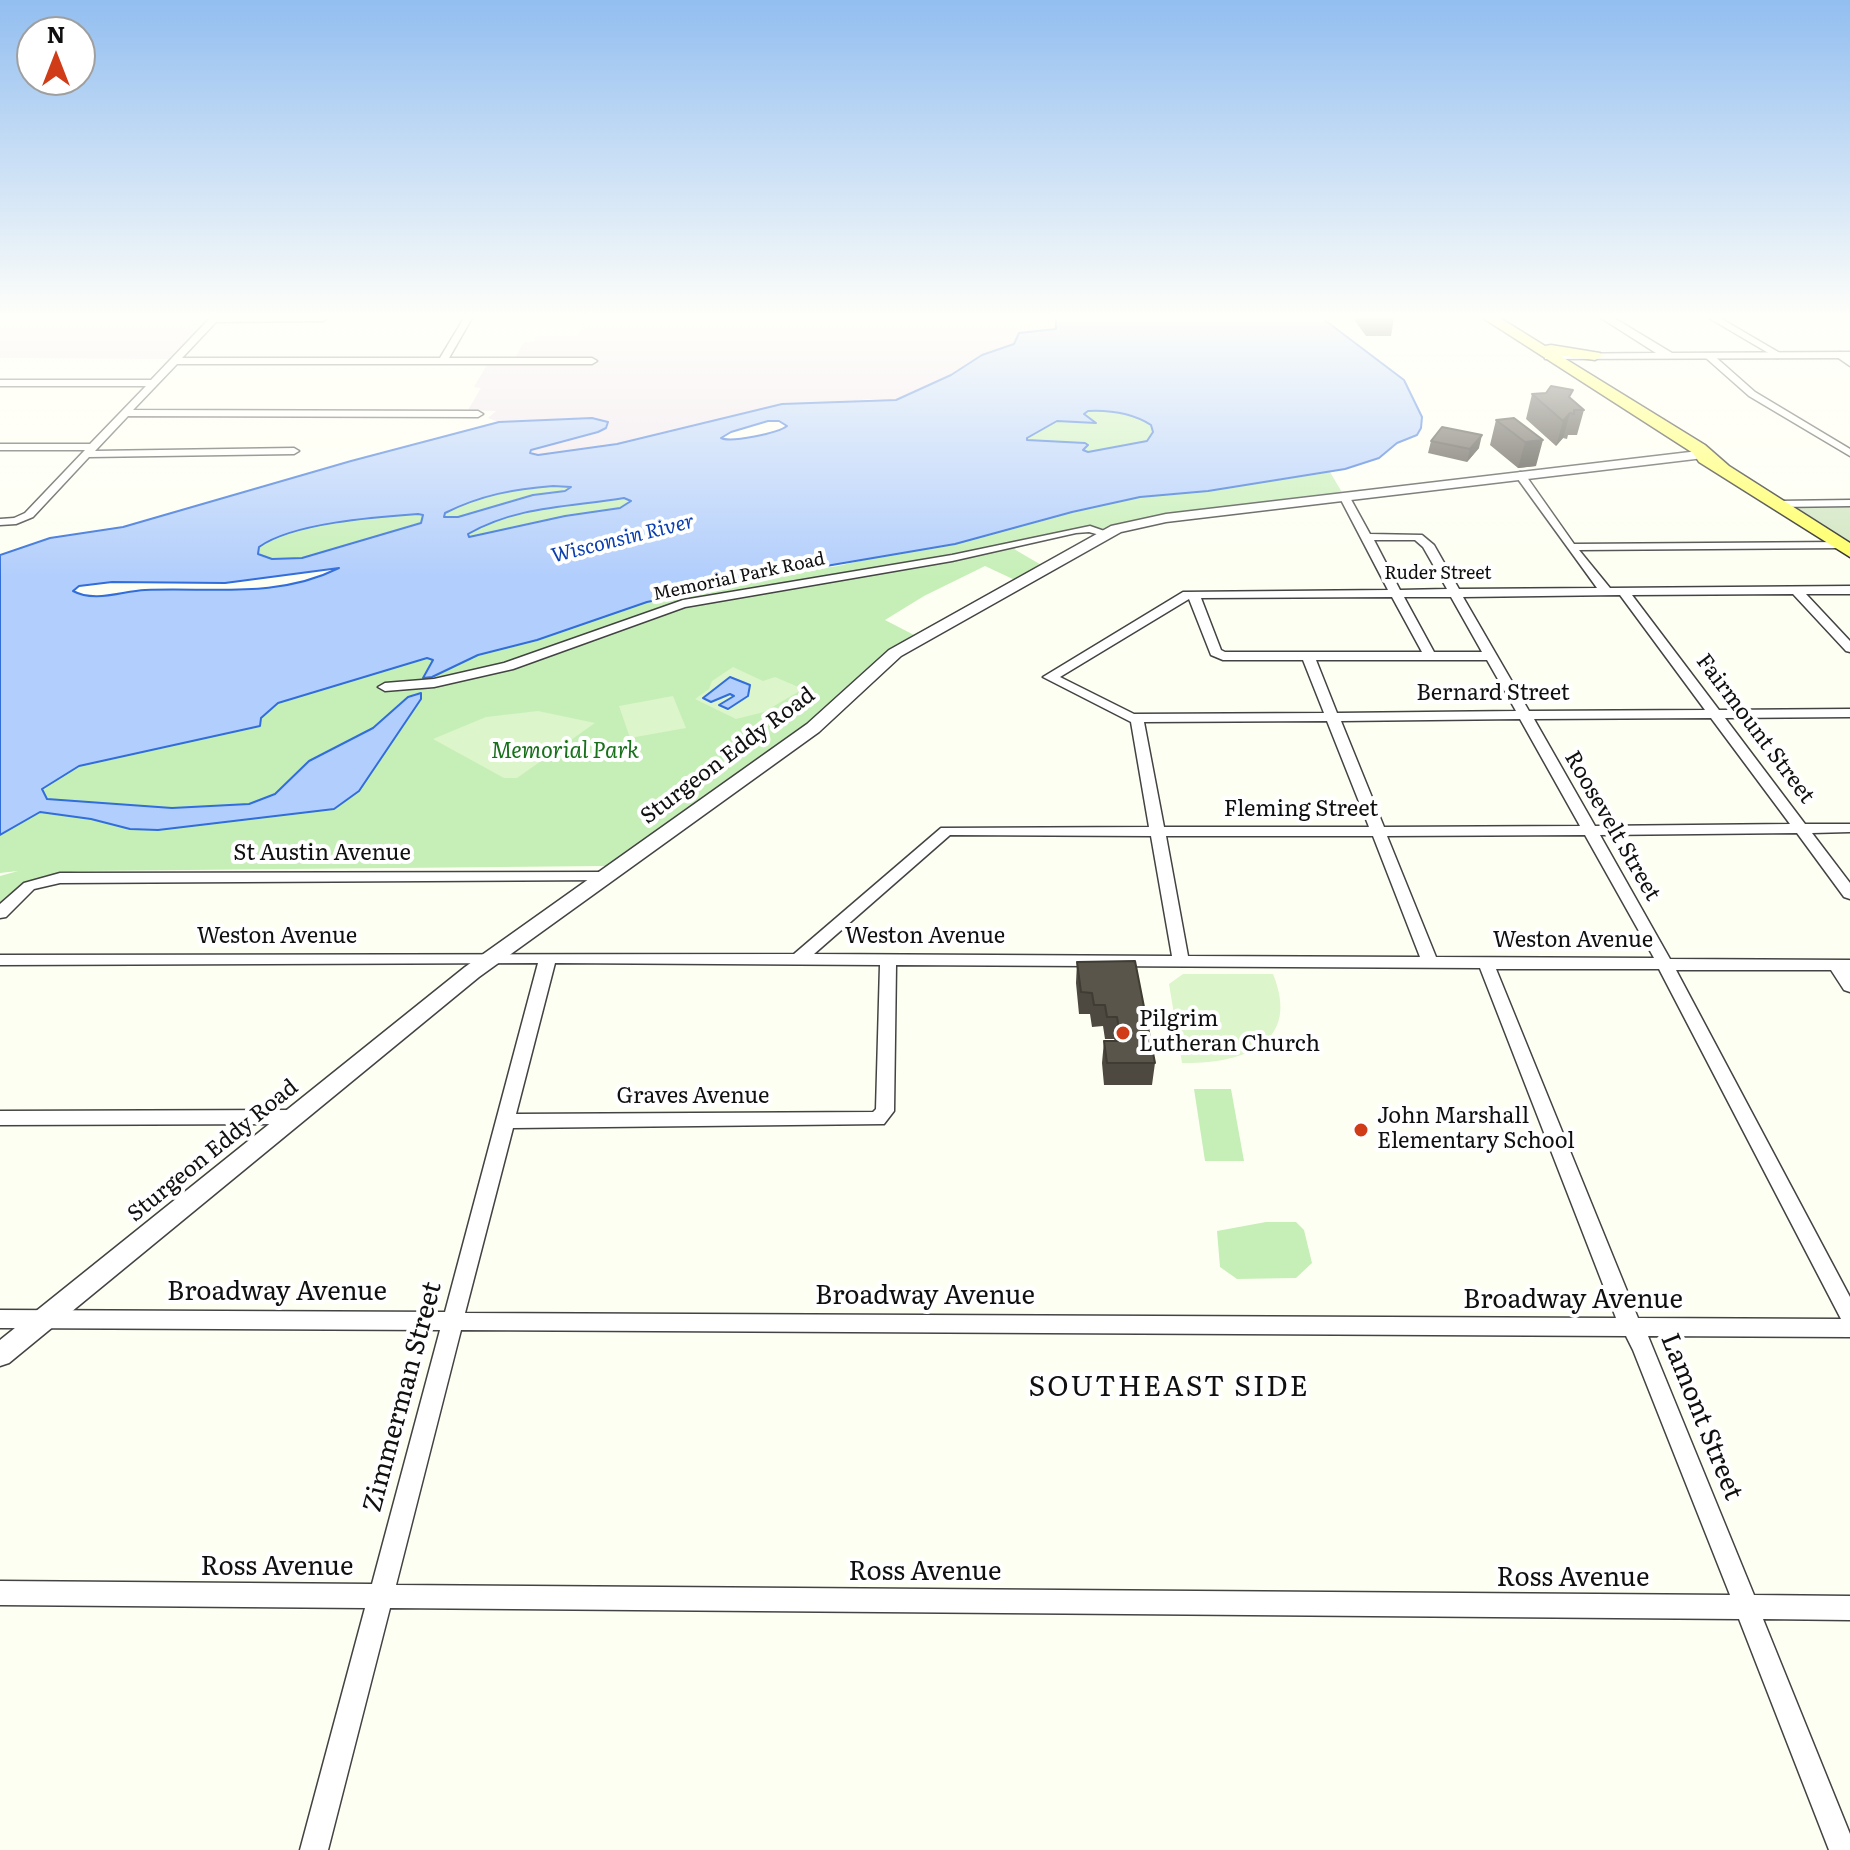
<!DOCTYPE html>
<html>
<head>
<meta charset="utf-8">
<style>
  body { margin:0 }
  #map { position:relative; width:1850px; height:1850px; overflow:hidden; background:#fefff3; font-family:Literata,serif }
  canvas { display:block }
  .north { position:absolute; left:16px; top:16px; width:80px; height:80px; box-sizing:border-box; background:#fff; border:2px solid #9f9f9f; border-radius:50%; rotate:0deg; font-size:22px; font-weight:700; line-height:32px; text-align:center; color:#101010 }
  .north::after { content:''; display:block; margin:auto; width:28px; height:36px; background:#d03c18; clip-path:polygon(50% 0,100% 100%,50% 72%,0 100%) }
</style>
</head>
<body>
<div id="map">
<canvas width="1850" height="1850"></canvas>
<div class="north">N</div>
</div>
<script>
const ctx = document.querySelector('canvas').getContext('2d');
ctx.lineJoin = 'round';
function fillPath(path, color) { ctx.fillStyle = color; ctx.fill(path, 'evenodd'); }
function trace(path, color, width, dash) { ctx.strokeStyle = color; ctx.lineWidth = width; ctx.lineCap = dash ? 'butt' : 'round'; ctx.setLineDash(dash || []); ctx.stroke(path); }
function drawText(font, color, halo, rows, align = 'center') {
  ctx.font = font + ' Literata,serif'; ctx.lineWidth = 8; ctx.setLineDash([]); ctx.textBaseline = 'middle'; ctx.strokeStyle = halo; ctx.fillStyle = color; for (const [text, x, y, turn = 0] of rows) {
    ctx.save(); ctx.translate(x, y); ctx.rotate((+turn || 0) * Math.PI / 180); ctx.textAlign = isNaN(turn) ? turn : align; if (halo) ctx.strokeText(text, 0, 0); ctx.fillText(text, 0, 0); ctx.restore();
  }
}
fillPath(new Path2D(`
  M0,318H209L170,359L0,358Z
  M586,318H1056L1058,326L1049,331L1019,333L1014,344L982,355L951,375L896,400L869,399L700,424L617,444L538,455L530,453L537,446L567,438L592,418L499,422L488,418L496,411L468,410L481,388L474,387L488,363H512L524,342H533L536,336H577Z`), '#efe4ee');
fillPath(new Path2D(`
  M1088,411C1110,410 1132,413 1151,425L1153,432L1147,441L1088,452L1082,450L1085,443L1027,441L1026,438L1057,421L1096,423L1084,413Z
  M1330,472L1343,494L1148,518L1093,534C1070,526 1036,542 1014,549L1043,566L1015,580L985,566L924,596L885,620L916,636L820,716L606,866L82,871C44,874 28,877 0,904V876L18,871L0,873V835L40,812L91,819L130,829L158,830L334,809C362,793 373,766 390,741C400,726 413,712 422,695L408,697L373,728L309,761L275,795L249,804L172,808L47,799L42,789L79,766L260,726L261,718L278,703L428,658L434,660L432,677L478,655L537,640L647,602L785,573L838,566L1140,497L1208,491Z
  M553,486H571C563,495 542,493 530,496C502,501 472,519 444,517L445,513C481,495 514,489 553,486Z
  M624,498L631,500L620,508L565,516L469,538L468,534C517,506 569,507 624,498Z
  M418,513L424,515L420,523L302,558L272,559L258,554L259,547C293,523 376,517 418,513Z
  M1194,1089H1231L1244,1161H1205Z
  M1266,1222H1296L1304,1230L1312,1263L1296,1278L1237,1279L1220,1267L1217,1231Z`), '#c6efb7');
fillPath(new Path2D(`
  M1850,504V544L1796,507L1797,506Z`), '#d0e5c0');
fillPath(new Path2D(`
  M733,667L763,681L775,677L803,689L764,712L736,719L695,699L709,689L712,681Z
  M673,696L686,728L630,738L619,706Z
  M538,711L595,723L517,778H504L433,739L486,717Z
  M1183,974H1273C1302,1045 1241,1064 1182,1063L1169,984Z`), '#dcf5ca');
const water = new Path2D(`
  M1056,318H1322L1404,380L1422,417L1421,428L1417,435L1397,443L1379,458L1345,469L1208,491L1140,497L1072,512L955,544L785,573L647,602L537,640L478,655L432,677L423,678L433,660L427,658L278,703L261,718L260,726L79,766L42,789L47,799L172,808L249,804L275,794L309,761L373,728L408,697L421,693V699L359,791L334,809L158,830L130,829L91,819L40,812L0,835V555L50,538L123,527L351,461L499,422L592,418L608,422L606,428L598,432L531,450L530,453L538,455L617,444L782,404L896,400L951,375L982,355L1014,344L1019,333L1056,329ZM1088,411C1110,410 1132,413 1151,425L1153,432L1147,441L1088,452L1083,450L1088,445L1085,443L1027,440V438L1057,421L1096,423L1084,414ZM768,421H779L787,426C778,433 731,443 721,438L731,432ZM553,486L571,487L565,491L533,495L458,517H444L445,513C481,495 514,489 553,486ZM624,498L631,501L620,508L565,516L469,537L468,534C517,506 569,507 624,498ZM418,514L423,515L421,523L302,558L272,559L258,554L259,547C292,523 376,517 418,514ZM339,568C277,599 210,587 145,590C122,591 95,603 73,591L79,586L112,582L225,583Z
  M730,677L750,685L748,696L728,709L719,705L734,696L730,694L711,702L703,698Z`);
fillPath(water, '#b2cefc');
trace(water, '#316ddb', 2);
const minor = new Path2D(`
  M210,318H327L323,321L216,322L182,358H440L464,318H472L449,358H592L597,361L592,364H177L133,410L478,411L483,414L478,417L128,416L95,451L294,448L299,451L294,454L89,457L33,517L16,524L0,525V519L14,518L25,513L85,450H0V444H90L146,386H0V380H151Z
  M1709,318H1720L1785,356L1777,358Z
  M1840,352L1850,358V366L1837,357L1835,355Z
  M1706,354H1712L1755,392L1850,449V456L1749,396L1706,358Z
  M1520,472L1524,473L1574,544L1841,542L1847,545L1841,548L1579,550L1610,588L1850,586V594H1806L1850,641V652L1846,651L1793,594L1632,595L1719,710L1850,709V717L1725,718L1805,824H1850V832L1812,833L1850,883V899L1844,897L1797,833L1600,835L1670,959L1850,960V992L1844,990L1831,970H1676L1850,1297V1337L1648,1336L1754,1595L1850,1596V1620L1763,1619L1850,1834V1850H1829L1739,1619L390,1608L328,1850H300L365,1608L0,1605V1581L372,1584L440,1330L0,1328V1310L445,1312L538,963L0,965V955L794,954L941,828L1149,827L1131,722L1043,677L1183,592L1388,590L1339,496L1340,494H1348L1370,534L1422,535L1434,545L1459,589L1597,588L1515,475ZM1374,540H1415L1423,547L1447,589L1400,590ZM1620,595L1705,710L1529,711L1463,597ZM1392,597L1422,652H1225L1221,650L1201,598ZM1404,597H1451L1482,652H1434ZM1189,599L1211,655L1223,660H1303L1324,713L1134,714L1060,677ZM1316,660H1487L1516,711L1337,713ZM1711,718L1790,824L1595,826L1534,719ZM1520,719L1580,826L1384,827L1341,721ZM1327,721L1369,827H1164L1144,722ZM950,835L1151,836L1172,956L814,954ZM1585,835L1654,958L1436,957L1387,836ZM1166,836H1373L1420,957L1188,956ZM555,963L880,965L876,1109L873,1112L516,1114ZM896,965L1480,968L1616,1318L465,1313L513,1128L884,1124L894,1111ZM1496,969H1659L1841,1319L1638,1318ZM461,1330L1626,1336L1633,1350L1730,1595L396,1585Z
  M1850,500V506L1779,507L1774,504L1779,501Z
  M1090,526L1113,534L1107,537L1089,532L1076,533L952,561L685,607L513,669L434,687L385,691L378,687L385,683L434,679L504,663L683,600L952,555Z
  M605,872L610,874L613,877L610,880L60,883L34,889L6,917L0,918V904L24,883L60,873Z
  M293,1110L299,1112L302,1117L299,1122L293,1124L0,1125V1111Z`);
const tertiary = new Path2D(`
  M1601,318H1614L1672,353L1850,352V358L1545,359V355L1549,354L1656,353Z
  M1707,450L1713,454L1712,457L1166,522L1121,532L901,656L819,732L479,977L9,1363L0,1366V1340L465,967L807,724L889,650L1111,526L1166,514Z`);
const primary = new Path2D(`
  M1483,318H1500L1545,346L1551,345L1600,353L1602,356L1595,360L1559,355L1705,445L1729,466L1850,543V557L1699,462L1693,453Z`);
trace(minor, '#434343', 3);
trace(tertiary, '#434343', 3);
trace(primary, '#212121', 3);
fillPath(minor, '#fff');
fillPath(tertiary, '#fff');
fillPath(primary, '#ffff63');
fillPath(new Path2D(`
  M1356,318H1394L1391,336H1366L1355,321Z
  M1532,394L1571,399L1584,410L1577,435H1568L1567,439L1563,438L1556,446L1526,419Z
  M1514,418L1536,466L1518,468L1490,445L1496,420Z
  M1431,441L1479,448L1467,462L1428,453Z
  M1077,962L1155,1063L1152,1085H1104L1102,1063L1104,1041H1115L1114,1039H1105L1103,1026L1092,1027L1090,1014H1079L1076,983Z`), '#4d4940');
fillPath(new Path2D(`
  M1570,413L1563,438L1556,446L1563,421Z
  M1482,435L1479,448L1467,462L1470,449Z
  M1543,440L1536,466L1518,468L1525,442Z`), '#3f3c34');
const building = new Path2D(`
  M1551,386L1573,390L1569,397L1584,410H1574V414L1570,413L1563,421L1532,394L1546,393Z
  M1514,418L1543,440L1525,442L1496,420Z
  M1442,427L1482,435L1470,449L1431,441Z
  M1135,961L1155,1063H1107L1104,1041H1121L1117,1017H1107L1105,1005H1094L1092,993L1081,992L1077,962Z`);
fillPath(building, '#5a554b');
trace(building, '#3f3c34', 2);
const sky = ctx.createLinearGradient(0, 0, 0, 577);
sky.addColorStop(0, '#92bef0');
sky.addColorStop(0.55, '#fffffa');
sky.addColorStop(1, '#fffffa00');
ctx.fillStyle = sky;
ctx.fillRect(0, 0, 1850, 577);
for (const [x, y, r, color] of [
  [1123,1033,8,"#d03c18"],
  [1361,1130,8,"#d03c18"]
]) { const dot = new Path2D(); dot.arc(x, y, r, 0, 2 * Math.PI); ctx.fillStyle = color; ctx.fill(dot); trace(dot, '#fff', 3); }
drawText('18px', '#101010', '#fff', [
  ["Ruder Street",1438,574],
  ["Memorial Park Road",739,577,-12]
]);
drawText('italic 20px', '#0a3fb1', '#fff', [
  ["Wisconsin River",623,539,-14]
]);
drawText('22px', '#101010', '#fff', [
  ["Bernard Street",1493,694],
  ["Fairmount Street",1755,729,53],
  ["Sturgeon Eddy Road",728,756,-37],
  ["Fleming Street",1301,810],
  ["Roosevelt Street",1612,826,60],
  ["St Austin Avenue",322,854],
  ["Weston Avenue",277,937],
  ["Weston Avenue",925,937],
  ["Weston Avenue",1573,941],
  ["Graves Avenue",693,1097],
  ["Sturgeon Eddy Road",213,1151,-39]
]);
drawText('italic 22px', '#18701b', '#fff', [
  ["Memorial Park",565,752]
]);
drawText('22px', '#101010', '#fff', [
  ["Pilgrim",1139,1020],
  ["Lutheran Church",1139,1045],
  ["John Marshall",1377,1117],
  ["Elementary School",1377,1142]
], 'left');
drawText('26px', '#101010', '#fff', [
  ["Broadway Avenue",277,1292],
  ["Broadway Avenue",925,1296],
  ["Broadway Avenue",1573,1300],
  ["Zimmerman Street",403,1397,-75],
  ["Lamont Street",1701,1417,68],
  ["Ross Avenue",277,1567],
  ["Ross Avenue",925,1572],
  ["Ross Avenue",1573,1578]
]);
ctx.letterSpacing = '2px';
drawText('28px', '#101010', '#fff', [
  ["SOUTHEAST SIDE",1169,1388]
]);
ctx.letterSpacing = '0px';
</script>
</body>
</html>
